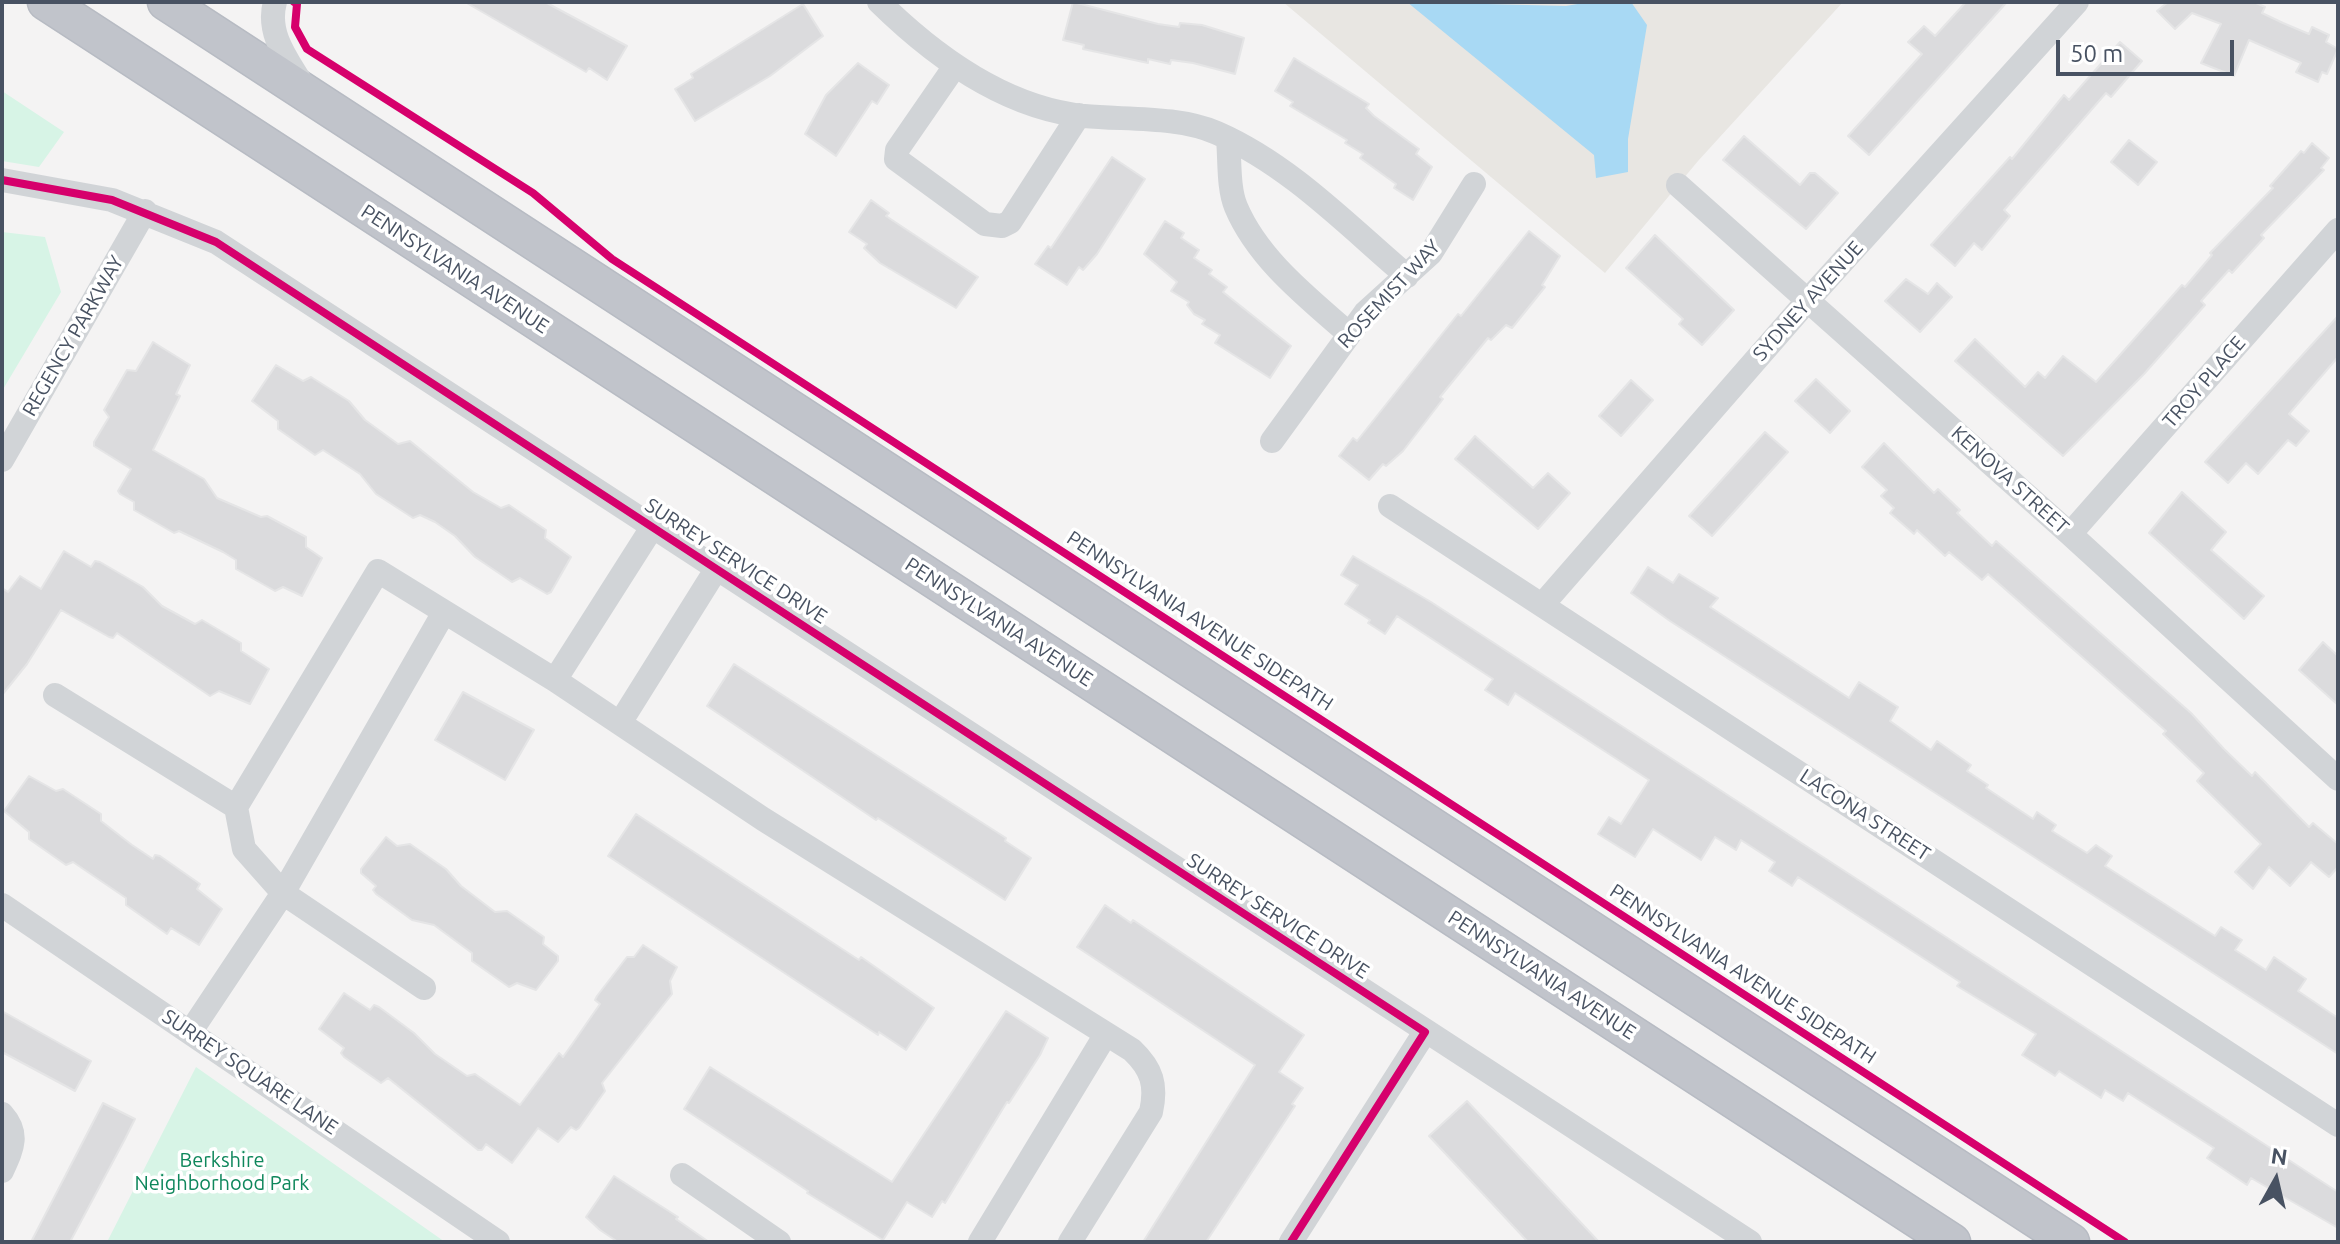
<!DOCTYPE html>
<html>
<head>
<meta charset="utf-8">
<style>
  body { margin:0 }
  #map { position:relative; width:2340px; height:1244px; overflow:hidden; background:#f4f3f3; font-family:Ubuntu,sans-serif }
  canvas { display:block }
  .frame { position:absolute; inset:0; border:4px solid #485262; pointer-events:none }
  .north { position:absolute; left:2236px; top:1140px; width:80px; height:80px; -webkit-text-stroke:6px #fff; paint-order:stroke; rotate:8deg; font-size:22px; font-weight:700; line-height:32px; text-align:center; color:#485262 }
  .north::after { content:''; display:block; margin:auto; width:28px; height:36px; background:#485262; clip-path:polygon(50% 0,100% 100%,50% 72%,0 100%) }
  .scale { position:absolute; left:2056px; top:40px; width:178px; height:36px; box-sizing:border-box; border:4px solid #485262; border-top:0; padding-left:10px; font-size:24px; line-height:28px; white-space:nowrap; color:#485262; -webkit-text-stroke:6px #fff; paint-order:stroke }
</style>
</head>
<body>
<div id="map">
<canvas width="2340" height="1244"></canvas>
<div class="frame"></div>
<div class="north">N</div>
<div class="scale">50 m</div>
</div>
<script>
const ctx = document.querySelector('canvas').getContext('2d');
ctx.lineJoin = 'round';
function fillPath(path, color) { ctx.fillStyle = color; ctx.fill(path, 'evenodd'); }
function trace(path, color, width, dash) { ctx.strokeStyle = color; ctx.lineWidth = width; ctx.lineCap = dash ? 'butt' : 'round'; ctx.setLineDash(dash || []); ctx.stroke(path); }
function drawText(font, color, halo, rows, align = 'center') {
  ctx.font = font + ' Ubuntu,sans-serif'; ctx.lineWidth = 7; ctx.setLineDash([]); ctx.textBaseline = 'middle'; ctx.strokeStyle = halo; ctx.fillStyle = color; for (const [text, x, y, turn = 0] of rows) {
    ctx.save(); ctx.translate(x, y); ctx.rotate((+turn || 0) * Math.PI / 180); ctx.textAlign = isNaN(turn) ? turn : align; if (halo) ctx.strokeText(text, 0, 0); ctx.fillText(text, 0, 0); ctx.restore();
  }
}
fillPath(new Path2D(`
  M1283,2H1843L1698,161L1605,273Z`), '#e8e6e2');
fillPath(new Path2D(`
  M2,91L64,132L39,167L2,161Z
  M2,232L45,237L61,292L2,391Z
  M196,1067L445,1242H107Z`), '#d7f4e6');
fillPath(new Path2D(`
  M1407,2L1566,6L1589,2H1631L1647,25L1628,139V172L1596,178L1594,155Z`), '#a8d9f4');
const building = new Path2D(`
  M465,2H545L627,46L607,80L589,68L586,72Z
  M1073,2L1158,24L1179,27L1180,23L1202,25L1244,38L1235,74L1193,63L1171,60L1170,64L1148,59V63L1083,49L1084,45L1063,40Z
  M1966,2H2007L1869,155L1848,136L1922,54L1908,42L1924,26L1935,36Z
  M2168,2H2254L2265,7L2262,13L2283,23L2309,34L2312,27L2329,35L2326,42L2338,49L2327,74L2322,72L2318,82L2296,72L2301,63L2249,40L2234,76L2201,63L2221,24L2192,13L2175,29L2157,11Z
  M803,4L823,36L770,76L695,121L675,89L693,78L691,74Z
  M2120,42L2142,61L2111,97L2106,93L2004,210L2010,216L1982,250L1974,243L1955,266L1931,245L2010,157L2012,159L2064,95L2069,100Z
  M1294,58L1369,104L1366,108L1374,116L1419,149L1416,154L1432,167L1413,200L1394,188L1396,184L1360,158L1363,154L1345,143L1347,140L1290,106L1293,102L1275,91Z
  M858,63L889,85L877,104L872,101L836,156L805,134L826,95Z
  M1744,136L1800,185L1810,173H1815L1838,193L1806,229L1723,160Z
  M2129,140L2157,162L2138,185L2111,162Z
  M2312,143L2329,158L2321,168L2324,170L2261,235L2264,238L2232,273L2229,270L2201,301L2205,305L2144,374L2063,456L1955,361L1975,339L2025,387L2038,372L2045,378L2063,356L2096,382L2182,285L2185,287L2212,255L2210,253L2273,188L2270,186L2301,151L2304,153Z
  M1112,157L1145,179L1097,254L1083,270L1079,267L1067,285L1035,264L1048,246L1051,248Z
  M871,200L889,213L886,216L978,277L956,308L880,263L864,248L867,244L849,232Z
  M1165,221L1184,233L1181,238L1199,250L1194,258L1212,270L1209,274L1227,287L1223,292L1291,346L1270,378L1215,343L1220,335L1202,324L1205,320L1194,314L1187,305L1189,302L1171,291L1177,282L1144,254Z
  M1529,231L1560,256L1542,285L1545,287L1512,328L1506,325L1491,340L1488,338L1440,397L1443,399L1403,451L1386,466L1383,464L1369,480L1339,456L1353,438L1357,441L1458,314L1461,316Z
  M1655,235L1734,310L1702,345L1679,324L1683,319L1626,268Z
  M1906,279L1928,294L1937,283L1952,297L1920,332L1885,301Z
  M2338,316V357L2289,414L2309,431L2296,446L2288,440L2258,474L2246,463L2228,483L2205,462Z
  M153,342L190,365L176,394L180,396L153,450L204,479L217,498L261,517L267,516L306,537V547L322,558L302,596L283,587L275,591L236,569V560L223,552L179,531L174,533L134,510V502L120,494L118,491L131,469L94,446V442L109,417L104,410L127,370L136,371Z
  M276,365L303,381L311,377L349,401L365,420L398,444L410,441L473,492L501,508L509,505L546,530L545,538L571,557L551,592L547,594L520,578L512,582L475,557L455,536L435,522L420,515L413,518L376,494L360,474L323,450L315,455L278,429V421L252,401Z
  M1816,379L1850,411L1830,433L1795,401Z
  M1631,380L1653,400L1621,436L1599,416Z
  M1765,432L1788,452L1712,536L1689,516Z
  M1475,436L1533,488L1548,473L1570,493L1538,529L1455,459Z
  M1884,443L1934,493L1938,489L1960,510L1957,513L1992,546L1996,541L2191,713L2224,749L2252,776L2255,772L2309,827L2313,823L2338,844V867L2329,877L2311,862L2290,886L2269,867L2253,889L2235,872L2261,844L2197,781L2204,773L2163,734L2166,731L1988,574L1982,580L1949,552L1945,556L1917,530L1914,534L1890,513L1894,508L1881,496L1887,490L1862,467Z
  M2182,492L2226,532L2211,550L2264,596L2244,619L2149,533Z
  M64,551L91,567L95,561L100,562L143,587L162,606L195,624L202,620L241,643V651L269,669L250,704L219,691L210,696L117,633L113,638L109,637L61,610L27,664L2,695V588L8,592L20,576L41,589Z
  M1353,556L1431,602L2338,1192V1228L2251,1178L2247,1185L2207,1158L2214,1148L2128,1093L2123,1101L2105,1090L2101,1098L2059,1071L2055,1076L2022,1055L2036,1034L1957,986L1960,982L1798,877L1792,886L1769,871L1775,862L1741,840L1736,850L1715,837L1701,860L1653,829L1635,857L1598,834L1609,817L1621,824L1649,780L1515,693L1508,705L1485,690L1493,679L1397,616L1385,634L1368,623L1370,620L1345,604L1358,585L1341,575Z
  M1648,567L1673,583L1679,574L1718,598L1710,607L1849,698L1859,682L1898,707L1890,721L1931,750L1937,741L1971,765L1967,771L1988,785L1986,788L2033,819L2037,812L2056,825L2052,831L2087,853L2096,845L2112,856L2105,866L2215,936L2221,927L2242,940L2235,950L2266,970L2274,957L2306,979L2298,991L2338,1018V1054L1670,621L1631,593Z
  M2323,642L2338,656V705L2299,670Z
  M734,664L1006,838L1005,841L1031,858L1005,900L878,818L876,820L707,706Z
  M463,692L534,730L505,780L435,740Z
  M29,776L56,791L63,789L101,814V821L132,845L153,859L155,855L160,856L200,884L197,889L222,909L199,945L171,928L167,934L126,905V898L73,862L66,865L29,839V832L4,811Z
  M636,814L859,960L861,957L934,1008L906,1050L879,1032L878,1035L608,856Z
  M386,837L397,846L410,844L446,869L461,886L495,912L507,911L544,937L543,944L558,956V961L536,990L517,983L509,987L472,961V953L434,925L412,920L376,894L373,890L376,886L361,873V869Z
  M1105,905L1131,923L1133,920L1304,1035L1279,1072L1303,1088L1292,1104L1295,1106L1206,1242H1143L1255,1065L1077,947Z
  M643,945L677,967L670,981L672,994L602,1083L605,1091L579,1128L576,1130L571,1127L558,1142L538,1128L512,1163L486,1144L482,1150H478L388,1078L381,1083L344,1057L341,1053L344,1048L319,1029L344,993L370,1010L374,1005L379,1007L414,1033L435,1054L467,1076L475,1074L520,1105L559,1053L563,1057L573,1043L600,1004L595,1000L597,996L627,957H634Z
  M2,1011L91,1061L75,1091L2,1052Z
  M1006,1011L1048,1038L1040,1055L1009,1103L1007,1102L945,1203L942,1201L932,1217L907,1202L883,1240L807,1193L808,1191L684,1109L710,1067L892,1182Z
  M1467,1101L1599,1242H1528L1429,1136Z
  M103,1103L135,1119L125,1139L70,1242H31Z
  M614,1176L678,1217L676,1219L709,1242H618L600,1230L586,1217Z`);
fillPath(building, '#dbdbdd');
trace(building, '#e5e5e6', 2);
const highway = new Path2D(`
  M46,2L1952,1242
  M166,2L2071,1242`);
trace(highway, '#b7bbc3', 39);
trace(new Path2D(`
  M275,2C266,34 288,60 303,86
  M879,2C934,56 1005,108 1084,116C1126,120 1178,116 1217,133C1290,165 1347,225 1407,276
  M955,66L897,150L896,159L985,224L1002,226L1010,222L1079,115
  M1228,139C1230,160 1228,188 1236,207C1258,259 1307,297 1348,333
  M2,180L112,200L216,242L1750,1242
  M1678,185L2070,534L2338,779
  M1272,441L1365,313L1431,253L1474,184
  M2,460L145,211
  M1390,506L2338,1125
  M2070,534L2338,230
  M1543,604L1808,300L2077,2
  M555,680L653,526
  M55,695L236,807L244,849L283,893L424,988
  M620,723L717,568
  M236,807L378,571L555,680L763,819L1132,1050C1152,1069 1157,1085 1151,1112L1070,1242
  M2,905L498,1242
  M191,1031L283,893L443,614
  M2,1114C20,1134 12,1149 2,1171
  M682,1175L779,1242
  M980,1242L1106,1034
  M1291,1242L1425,1032`), '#d1d4d7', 24);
trace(highway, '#c1c4cb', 36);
trace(new Path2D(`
  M294,2L297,4L295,27L307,49L533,193L612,259L2125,1242
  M2,180L112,200L216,242L1425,1032L1291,1242`), '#d6006c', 8);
drawText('20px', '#485262', '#fff', [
  ["PENNSYLVANIA AVENUE",455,269,33],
  ["ROSEMIST WAY",1389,294,-47],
  ["SYDNEY AVENUE",1808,301,-48],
  ["REGENCY PARKWAY",73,336,-60],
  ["TROY PLACE",2204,382,-49],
  ["KENOVA STREET",2010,480,42],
  ["SURREY SERVICE DRIVE",736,561,33],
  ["PENNSYLVANIA AVENUE SIDEPATH",1200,621,33],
  ["PENNSYLVANIA AVENUE",999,622,33],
  ["LACONA STREET",1865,815,33],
  ["SURREY SERVICE DRIVE",1278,916,33],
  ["PENNSYLVANIA AVENUE SIDEPATH",1743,974,33],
  ["PENNSYLVANIA AVENUE",1542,975,33],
  ["SURREY SQUARE LANE",250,1072,34]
]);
drawText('20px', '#0f875c', '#fff', [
  ["Berkshire",222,1160],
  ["Neighborhood Park",222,1183]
]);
</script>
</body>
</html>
